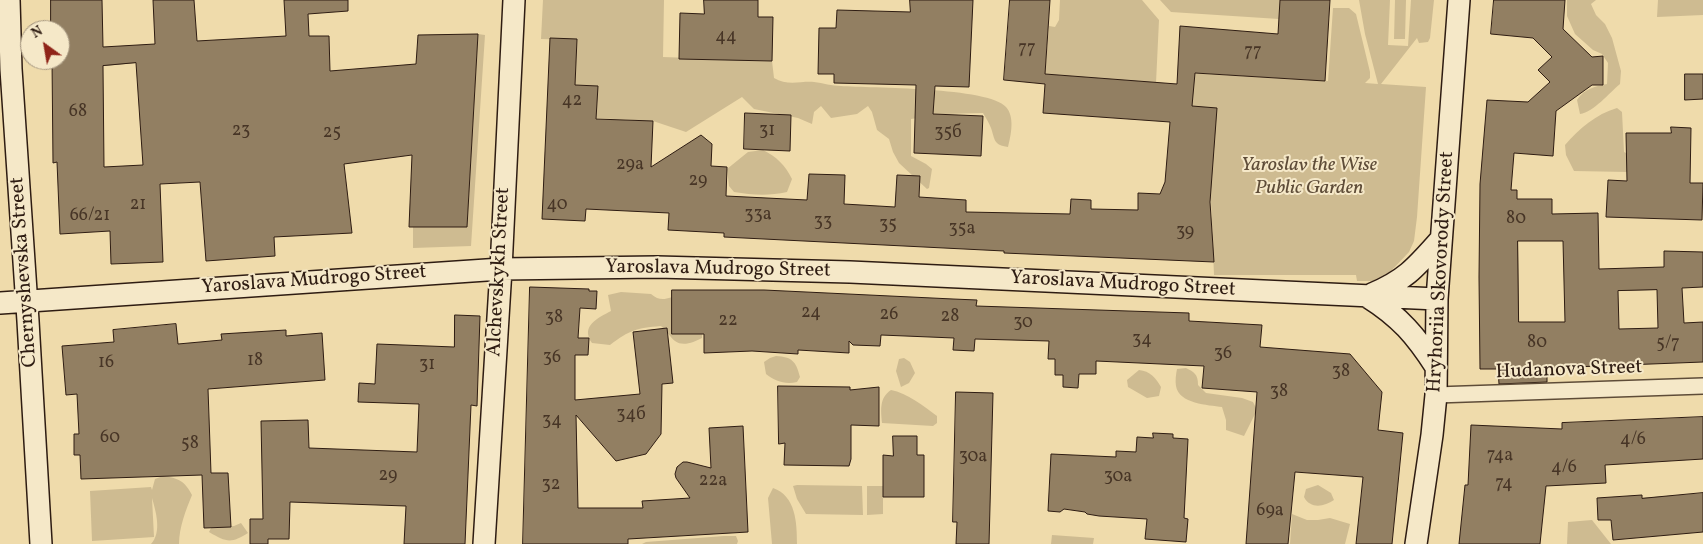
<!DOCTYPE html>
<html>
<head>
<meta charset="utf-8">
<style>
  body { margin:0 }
  #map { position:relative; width:1703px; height:544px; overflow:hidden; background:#efdbab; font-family:Vollkorn,serif }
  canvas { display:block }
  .north { position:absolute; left:20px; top:20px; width:50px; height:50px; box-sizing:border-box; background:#f5e8c8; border:1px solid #a5967f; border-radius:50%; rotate:328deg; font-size:14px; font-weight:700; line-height:20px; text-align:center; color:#2e1c12 }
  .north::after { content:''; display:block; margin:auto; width:18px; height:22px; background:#8f2418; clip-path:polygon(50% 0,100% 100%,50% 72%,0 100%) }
</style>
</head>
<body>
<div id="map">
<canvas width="1703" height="544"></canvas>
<div class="north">N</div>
</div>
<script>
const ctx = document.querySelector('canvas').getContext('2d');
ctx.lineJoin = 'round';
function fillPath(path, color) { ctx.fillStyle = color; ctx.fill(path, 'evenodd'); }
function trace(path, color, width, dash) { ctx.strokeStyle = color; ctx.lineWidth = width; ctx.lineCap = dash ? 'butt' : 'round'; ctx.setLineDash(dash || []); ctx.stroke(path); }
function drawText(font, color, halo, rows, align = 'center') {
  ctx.font = font + ' Vollkorn,serif'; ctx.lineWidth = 4; ctx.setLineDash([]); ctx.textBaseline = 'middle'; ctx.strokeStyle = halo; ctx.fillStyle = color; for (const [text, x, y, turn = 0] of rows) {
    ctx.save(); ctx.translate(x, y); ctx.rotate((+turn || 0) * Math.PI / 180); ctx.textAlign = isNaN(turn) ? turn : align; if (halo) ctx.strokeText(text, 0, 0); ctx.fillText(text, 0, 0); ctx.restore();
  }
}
fillPath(new Path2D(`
  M543,0H664L663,57L772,61L774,78C787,86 800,81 814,82C823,83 832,86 841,86C870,88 989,87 1006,107C1015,117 1011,135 1008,147C993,145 995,139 991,128C989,123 986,118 983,113L944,114L911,119V156L926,164L932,169L929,188L927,189L899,163L893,152L889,139L877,130L872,112L868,106L857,114L831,118L821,106L814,112L812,124L798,118L754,109L742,97L686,132L653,121L596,118L597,86L575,85L577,40L541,39Z
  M1060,0H1142L1159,20L1156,83L1045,74L1049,26L1055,27L1059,20Z
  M1160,0H1280L1279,19L1171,12Z
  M1359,0H1390L1388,45L1408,46L1411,0H1434L1430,38L1428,42L1419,43L1417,38L1381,84L1426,87L1417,217L1414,241L1409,252L1390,272L1373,281H1357L1356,275H1214L1211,202L1189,110V73L1328,81L1333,8H1349L1356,14L1370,72V78L1365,83L1378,84L1365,34Z
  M1395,0H1406L1405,39H1394Z
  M1567,0H1596L1591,4L1596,15L1605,24L1612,38L1621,71L1620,84C1609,93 1594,112 1580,114L1577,100C1585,88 1594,87 1607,84L1608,63L1602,54L1593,50L1575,34L1567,16Z
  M1658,0H1703V15L1657,17Z
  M478,34L485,35L471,246L413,248V227H467Z
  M1617,108L1622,112L1624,152L1648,164L1628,172L1574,171L1566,155L1565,145C1579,129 1596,114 1617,108Z
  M763,150C777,157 785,165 792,179L787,192C769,196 752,195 734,192L729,186L727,169L748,152Z
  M621,292L651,294C661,303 669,298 680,294L702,304V338C694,342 683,347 675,341C671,338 666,330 661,326C636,328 630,330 610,345L592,343C580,326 598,318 611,311L608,295Z
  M776,356C792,357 796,361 800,377L797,382C785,385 775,381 766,374L764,362L770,358Z
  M904,358L910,362L915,373L909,383L901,387L896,371L899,359Z
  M1186,368C1194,372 1198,374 1198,385L1206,393L1242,398L1253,402L1257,410L1244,436L1226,430V420L1222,407C1208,405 1179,404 1176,386C1175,381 1176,374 1177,369Z
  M1139,370C1150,371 1156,378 1161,387L1159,396L1147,398L1128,387L1127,380Z
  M891,390C907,393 924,406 937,416V423L933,426L882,423C881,410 879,398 891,390Z
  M163,476C178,478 185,481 192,495C186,510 179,527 179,544H151C162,532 156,512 152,498L154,537L92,541L90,491L151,487L152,490L155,479Z
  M797,485L862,486L863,515L806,514L797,499L793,486Z
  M1318,485L1331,493L1334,500C1324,507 1310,509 1304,497L1306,489Z
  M867,486H883V514L867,515Z
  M773,488C796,496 797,523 797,544H772L768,498Z
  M1292,514L1307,520H1318L1330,518L1350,524L1345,544H1290Z
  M1592,520L1611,544H1567L1568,522Z
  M241,523L248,533C231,544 226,542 209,532L211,528L234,526Z
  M1052,535L1094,538L1093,544H1051Z
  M724,536H736L738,541L737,544H642L646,542Z`), '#cebb91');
const building = new Path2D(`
  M51,0H102L103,47L155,44L153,0H194L197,41L286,36L284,0H348V11L308,14L309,36H329L330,71L416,64L418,35L478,34L467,227H409L412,155L344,164L352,233L274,237L275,256L206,261L200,182L160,184L163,262L111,264L110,231L60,234L57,162L53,163L52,60H60V30H51ZM136,63L143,165L104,167L103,66Z
  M704,0H758V17H773L772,61L679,59L680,13L704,14Z
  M910,0H973L969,87L935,86L933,114L983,116L981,156L914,153L916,85L834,83V74H818L819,28H836L837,10L910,12Z
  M1010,0H1050L1045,74L1177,84L1180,26L1278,34L1280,0H1330L1325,81L1195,73L1192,106L1217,108L1210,202L1214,262L1004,253V251L724,237V233L668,230L669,213L586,209L585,221L542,219L550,38L577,39L575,85L598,86L596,119L653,121L651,167L701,135L712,144L711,166L727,167L726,196L807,200L809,174L845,175L844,204L895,207L897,175L920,176L919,197L966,200V212L1070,214L1071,199L1091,200V209L1138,210V193L1160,194L1165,182L1170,122L1043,113L1045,84L1004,80Z
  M1494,0H1565L1563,29L1592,57L1603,56V85H1592L1556,111L1553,156L1514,153L1511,190H1517V199H1552V214L1598,213L1599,269L1664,267V251L1703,252V287L1682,288L1684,323L1703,322V362L1547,368V382L1499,384L1498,369H1480L1479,277L1480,184L1487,100L1528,102L1550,82L1538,70L1552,57L1533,38L1491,34ZM1518,241H1563L1565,322H1519ZM1657,290L1658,328L1619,329L1618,291Z
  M1685,74H1703V99L1685,100Z
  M745,113L791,115L790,151L744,149Z
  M1671,127L1691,128L1690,183H1703L1702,220L1606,217L1608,180L1627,181L1626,133H1671Z
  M530,287L589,289V291H597L596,309L580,308L578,338H589L588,355H575V400L640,394L633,332L667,328L673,383L662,384L661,434L646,454L616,461L576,415L578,508H643L642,501L690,498L676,478L675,474L677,467L683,462H687L711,468L709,428L743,426L748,532L628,539V544H523Z
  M672,290H764L953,299L977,300L976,306L1189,313V321L1262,325L1260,347L1350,354L1382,392L1378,430L1403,433L1392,544H1356L1363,477L1295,472L1288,544H1246L1257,392L1202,388L1204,366L1096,361V374H1079L1078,388L1063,387V375H1055V359H1048L1049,341L975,339L974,351L953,350L954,338L881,335L880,346L853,345L849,341V353L798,350V354L752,351L704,353V334H672Z
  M455,315L480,316L477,406L471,405L465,544H404L406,506L290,502L289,539H268V544H250V519H263L261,421L308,420L309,448L417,452L419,404L358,402L359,383L375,384L377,344L454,347Z
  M176,324L178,344L222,340L221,334L286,330V336L322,333L325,380L208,389L211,473H228L231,527L204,528L202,475L81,479L80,455H74V434H79L77,394L66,395L62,346L114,342L113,330Z
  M778,386L850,387V390L879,387V426L851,425V459L849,466L784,465L785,443L779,444Z
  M956,392L993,393L989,544H956L957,522H953Z
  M1703,417V459L1605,465L1606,483L1546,486L1540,544H1459L1465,485H1468L1471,425L1562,429V423Z
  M1153,433L1173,434V438L1188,439L1184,518L1188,519L1186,542L1145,539L1147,519L1099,516L1087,514L1085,512L1064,509L1060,512L1048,511L1051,454L1116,457V451L1136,452L1137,437L1153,438Z
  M893,436H917V455H924V497H883V455L893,456Z
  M1703,493V532L1613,540L1611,520H1598L1597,498L1642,495V498Z`);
fillPath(building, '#927f62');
trace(building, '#2e1c12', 1);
const street = new Path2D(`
  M1436,395L1703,386`);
const secondary = new Path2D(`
  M9,0L11,69L28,321L41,544
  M1372,294C1406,280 1417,266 1441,239
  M1368,297C1400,317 1416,336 1436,367
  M0,303L501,269L657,267L850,272L1437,299
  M484,544L501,269L514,0
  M1416,544L1432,435L1436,395L1437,299L1459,0`);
trace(street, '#5e4c38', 18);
trace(secondary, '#2e1c12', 24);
trace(street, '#f5e8c8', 15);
trace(secondary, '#f5e8c8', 21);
drawText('18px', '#473526', null, [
  ["44",726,38],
  ["77",1027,50],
  ["77",1253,53],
  ["42",572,102],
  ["68",78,113],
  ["23",241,132],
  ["31",767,132],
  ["25",332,134],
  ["35б",948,134],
  ["29а",630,166],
  ["29",698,182],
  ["21",138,206],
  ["40",557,206],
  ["33а",758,216],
  ["66/21",90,217],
  ["80",1516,220],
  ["33",823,223],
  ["35",888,226],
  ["35а",962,230],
  ["39",1185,233],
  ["24",811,314],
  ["26",889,316],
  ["28",950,318],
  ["38",554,319],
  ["22",728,322],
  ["30",1023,324],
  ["34",1142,341],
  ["80",1537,344],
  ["5/7",1668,345],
  ["36",1223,355],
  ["36",552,359],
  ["18",255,362],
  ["16",106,364],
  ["31",427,366],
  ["38",1341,373],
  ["38",1279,393],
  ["34б",631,416],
  ["34",552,422],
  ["60",110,439],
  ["4/6",1633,441],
  ["58",190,445],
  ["74а",1500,457],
  ["30а",973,458],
  ["4/6",1564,469],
  ["29",388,477],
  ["30а",1118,478],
  ["22а",713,482],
  ["74",1504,485],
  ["32",551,486],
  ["69а",1270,512]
]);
drawText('italic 20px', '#5e4c38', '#f5e8c8', [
  ["Yaroslav the Wise",1309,166],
  ["Public Garden",1309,189]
]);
drawText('20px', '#2e1c12', '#f5e8c8', [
  ["Yaroslava Mudrogo Street",718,270,1],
  ["Chernyshevska Street",25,272,-94],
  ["Alchevskykh Street",500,272,-87],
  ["Hryhoriia Skovorody Street",1442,272,-87],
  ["Yaroslava Mudrogo Street",314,281,-4],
  ["Yaroslava Mudrogo Street",1123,285,3],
  ["Hudanova Street",1569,371,-2]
]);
</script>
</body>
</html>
